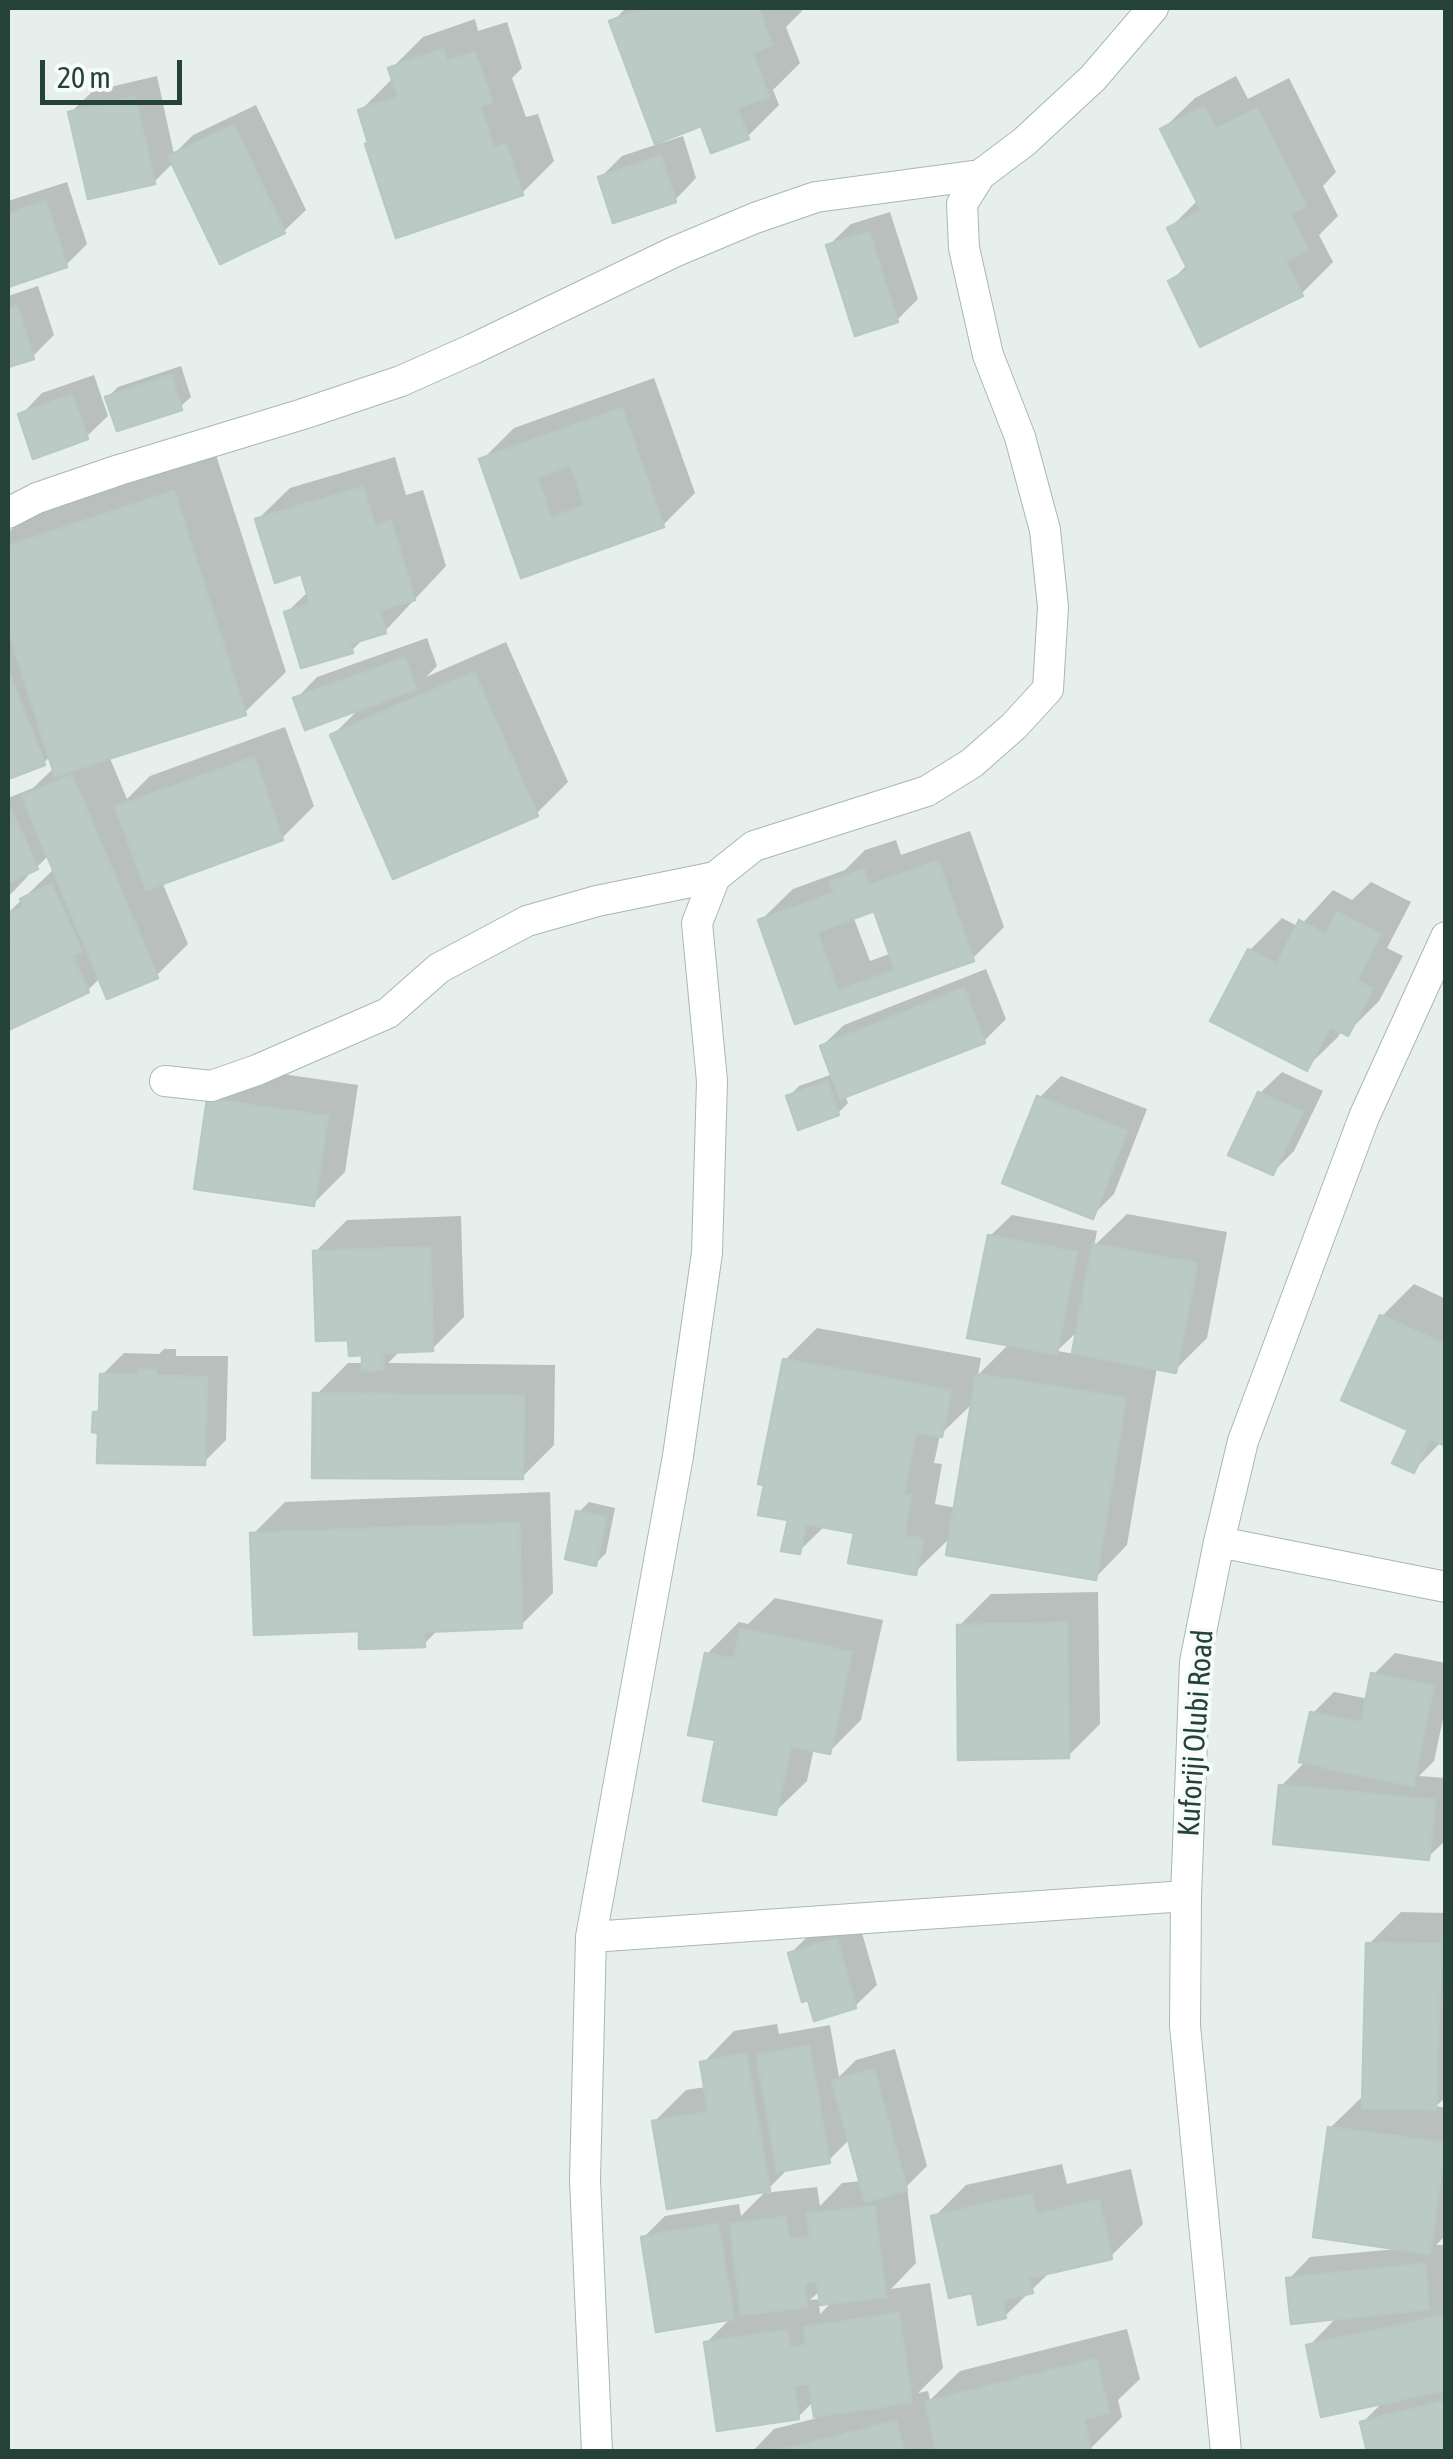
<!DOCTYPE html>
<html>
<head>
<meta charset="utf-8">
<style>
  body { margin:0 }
  #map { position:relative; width:1453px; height:2459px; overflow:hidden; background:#e6efeb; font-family:"Asap Condensed",sans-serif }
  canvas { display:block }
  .frame { position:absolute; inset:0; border:10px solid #24423a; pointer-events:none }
  .scale { position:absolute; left:40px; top:60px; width:142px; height:45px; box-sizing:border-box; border:5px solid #24423a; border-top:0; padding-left:12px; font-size:30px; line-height:35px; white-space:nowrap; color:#24423a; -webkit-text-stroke:8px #f7fbf9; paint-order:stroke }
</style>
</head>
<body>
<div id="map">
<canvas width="1453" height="2459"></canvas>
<div class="frame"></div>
<div class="scale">20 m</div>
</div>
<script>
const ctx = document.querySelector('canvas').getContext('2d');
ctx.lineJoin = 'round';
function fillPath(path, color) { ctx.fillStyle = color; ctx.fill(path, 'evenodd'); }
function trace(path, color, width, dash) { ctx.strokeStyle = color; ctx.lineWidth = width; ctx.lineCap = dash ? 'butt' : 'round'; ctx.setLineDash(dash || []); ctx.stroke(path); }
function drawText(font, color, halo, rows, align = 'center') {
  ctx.font = font + ' "Asap Condensed",sans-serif'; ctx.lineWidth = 8; ctx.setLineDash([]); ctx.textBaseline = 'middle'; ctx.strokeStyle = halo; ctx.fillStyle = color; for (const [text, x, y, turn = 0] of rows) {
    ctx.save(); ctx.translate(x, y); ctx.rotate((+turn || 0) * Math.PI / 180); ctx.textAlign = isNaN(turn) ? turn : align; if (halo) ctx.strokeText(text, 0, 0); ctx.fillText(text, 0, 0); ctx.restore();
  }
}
fillPath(new Path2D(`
  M626,8H647V10L652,8H801L802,11L786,27L800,63L773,90L779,105L747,137L703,122L661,139L662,143L683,136L696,178L675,200L601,177L622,156L658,144L612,22Z
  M475,19L478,31L507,22L522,68L512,78L526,117L538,114L554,161L522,193L371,142L360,111L394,77L391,69L423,37Z
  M157,76L174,154L193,135L256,105L306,210L284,231L174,162L154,182L71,112L93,91Z
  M1236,76L1248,99L1289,78L1336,172L1323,186L1338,216L1319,235L1333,262L1301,294L1171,281L1188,264L1170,228L1198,200L1163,129L1195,98Z
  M67,182L87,244L66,265L8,284V201Z
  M890,212L918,299L897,320L829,245L851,224Z
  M38,286L54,335L32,357L8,365V296Z
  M181,366L191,397L180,407L108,397L118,387Z
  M94,375L108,416L86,437L21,415L42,393Z
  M654,378L695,493L663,525L522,574L482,460L514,428Z
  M215,452L286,672L245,712L109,756L127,799L150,776L285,727L314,806L282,838L162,882L188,944L156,976L101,977L88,990L8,1028L9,934L8,913L55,868L49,855L37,867L26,872L28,876L8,897V798L33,788L55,767L51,755L44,763L8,777V639L13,637L8,621V533L27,514Z
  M395,457L406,495L423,490L446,566L385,631L365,637L351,651L286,613L309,591L303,571L258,519L290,488Z
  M427,638L437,666L426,677L506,642L568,782L536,814L333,735L362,706L296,699L317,677Z
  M970,831L1004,927L972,959L797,1021L761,920L793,889L845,870L865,850L896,840L901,855ZM876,908L892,953L870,961L853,916Z
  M1371,882L1411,902L1387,948L1403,956L1379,1001L1347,1033L1342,1030L1338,1037L1306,1068L1214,1020L1250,950L1282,918L1299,927L1333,890L1352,900Z
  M986,969L1006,1019L984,1041L845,1095L848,1103L838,1113L788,1097L799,1086L833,1074L822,1046L844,1025Z
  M241,1068L358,1085L345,1172L313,1204L209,1100Z
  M1282,1072L1323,1091L1294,1151L1273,1172L1260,1093Z
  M1061,1076L1147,1109L1114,1194L1092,1216L1039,1098Z
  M1127,1214L1227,1232L1207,1338L1175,1370L1157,1367L1127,1545L1096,1577L952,1536L915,1572L856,1531L826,1525L799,1551L791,1519L785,1360L817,1328L981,1358L978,1375L1010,1343L990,1236L1012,1215L1097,1231L1094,1246ZM1080,1329L1075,1354L1057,1351ZM974,1402L956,1508L935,1504L942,1464L934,1463L940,1435Z
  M461,1216L464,1317L432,1349L401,1350L388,1363L555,1365L554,1445L522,1477L316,1395L348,1363H365L364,1353L351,1337L315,1252L347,1220Z
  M1414,1284L1446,1299V1443L1442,1441L1414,1470L1411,1429L1382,1316Z
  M164,1349H176V1356H228L226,1440L204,1462L100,1430L95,1413L102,1406V1375L124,1353L159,1354Z
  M550,1492L553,1593L521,1625L440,1628L424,1644L361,1629L253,1534L285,1502Z
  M589,1502L615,1508L606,1553L596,1563L579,1512Z
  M1098,1592L1100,1724L1068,1756L959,1626L991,1594Z
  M775,1598L883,1620L861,1720L830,1751L814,1748L807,1781L775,1812L718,1738L707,1654L739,1622L748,1624Z
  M1395,1653L1446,1663V1705L1434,1761L1419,1776L1446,1778V1840L1428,1857L1281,1786L1306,1761L1312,1714L1334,1692L1369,1699L1373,1675Z
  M1401,1912L1446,1913V2097L1436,2106L1446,2108V2235L1436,2245H1446V2290L1443,2292H1446V2452L1363,2422L1384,2401L1309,2346L1338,2316L1289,2279L1310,2257L1397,2249L1330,2128L1362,2097H1365L1369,1944Z
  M858,1919L877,1985L855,2006L790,1954L812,1932Z
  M777,2024L779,2034L830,2025L839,2077L856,2060L895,2049L927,2166L907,2186L916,2263L891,2289L930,2283L943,2368L918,2393L928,2391L930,2400L960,2371L1127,2329L1140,2379L1118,2400L1122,2417L1090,2449L1079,2452H752L774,2429L817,2418L814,2401L798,2417L706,2343L732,2317L643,2238L665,2216L739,2204L741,2216L764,2193L817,2187L820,2206L842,2183L862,2181L850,2139L828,2161L790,2167L768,2189L654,2122L686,2090L706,2087L703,2063L734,2031ZM821,2290L822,2299L810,2300ZM833,2301L820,2314L819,2303Z
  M1062,2164L1067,2184L1131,2169L1143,2224L1111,2256L1052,2270L1005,2316L974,2290L934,2217L966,2185Z`), '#0003');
const building = new Path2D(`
  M645,8H758L772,45L752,52L769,97L737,108L749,139L711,153L701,126L655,144L609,21Z
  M443,49L447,61L475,52L492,102L480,106L494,148L506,144L523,195L396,238L365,144L368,143L358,110L398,97L388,68Z
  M135,97L155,184L88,199L68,112Z
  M1204,106L1215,129L1257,108L1306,206L1290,214L1308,250L1285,261L1303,296L1200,347L1168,281L1188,270L1167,228L1201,210L1160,129Z
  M234,125L285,233L220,264L168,156Z
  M661,156L676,202L613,223L598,177Z
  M46,201L67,267L8,287V214Z
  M869,232L898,322L855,336L826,245Z
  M17,306L34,359L8,367V309Z
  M171,375L182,410L117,431L105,397Z
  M72,395L88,439L33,459L18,414Z
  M622,408L664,527L521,578L479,459ZM570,465L585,505L551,518L537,478Z
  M363,487L375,526L391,521L415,600L379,610L386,633L350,644L353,653L301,668L284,612L310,604L301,574L275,583L255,519Z
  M174,491L246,715L55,776L8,629V546Z
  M405,658L416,689L305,730L293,698Z
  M8,670L45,765L8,779Z
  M474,672L538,816L393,879L330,735Z
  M254,757L283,840L146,890L115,807Z
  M72,775L158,978L107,999L22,796Z
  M10,807L38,869L8,883V808Z
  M938,861L974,961L795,1024L758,920L834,893L830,881L864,870L869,885ZM874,911L895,970L838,991L817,932Z
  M51,884L82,951L72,956L89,992L8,1030V940H9L8,914L24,907L20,899Z
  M1337,912L1381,934L1357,981L1373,989L1348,1036L1330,1027L1307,1071L1210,1021L1248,949L1277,964L1299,920L1326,934Z
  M964,988L985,1043L840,1099L820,1046Z
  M827,1082L839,1115L798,1130L786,1096Z
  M1258,1092L1303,1112L1273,1175L1228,1155Z
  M1037,1096L1127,1131L1093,1219L1002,1183Z
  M207,1099L328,1116L314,1206L194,1189Z
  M988,1235L1077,1252L1057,1354L967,1338Z
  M1093,1244L1197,1263L1176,1373L1072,1353Z
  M430,1247L433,1351L383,1353L384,1370L362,1371V1355L349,1356L348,1340L316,1341L313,1251Z
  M1380,1315L1446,1345V1446L1430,1439L1414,1473L1392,1463L1408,1430L1341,1400Z
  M783,1359L951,1390L942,1437L916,1432L904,1494L911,1495L904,1536L923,1539L916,1575L848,1563L854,1533L806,1524L800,1554L781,1551L788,1520L758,1515L764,1485L758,1484Z
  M139,1370H156V1376L207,1377L205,1465L97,1463L98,1433L92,1432L93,1412H99L100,1374L139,1375Z
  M976,1374L1126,1398L1096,1580L946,1555Z
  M313,1393L524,1396L523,1479L312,1478Z
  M576,1511L606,1517L596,1566L565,1559Z
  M519,1523L522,1628L424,1632L425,1647L359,1649V1631L254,1635L250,1533Z
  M1067,1623L1069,1758L958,1760L957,1625Z
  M740,1629L852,1652L830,1754L791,1746L776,1815L703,1801L715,1740L688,1735L705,1653L734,1659Z
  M1371,1673L1434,1686L1413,1786L1299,1762L1310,1712L1361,1722Z
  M1279,1785L1435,1800L1429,1860L1273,1844Z
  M837,1939L856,2008L814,2021L808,2000L802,2002L788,1953Z
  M1366,1943L1441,1944L1436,2110L1362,2108Z
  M809,2046L830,2163L777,2172L757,2055Z
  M746,2054L770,2191L667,2209L652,2121L708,2112L700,2062Z
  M874,2069L907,2190L865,2202L832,2081Z
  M1328,2127L1445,2143L1430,2254L1313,2237Z
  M1031,2194L1036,2214L1099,2200L1112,2259L1029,2278L1033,2293L1002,2300L1006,2318L978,2325L972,2293L949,2298L931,2216Z
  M874,2206L886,2297L820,2305L817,2281L805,2283L807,2307L741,2315L730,2224L786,2217L789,2239L810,2237L807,2214Z
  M718,2224L734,2319L656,2332L641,2237Z
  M1425,2264L1429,2309L1291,2324L1286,2278Z
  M899,2313L912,2402L814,2417L809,2383L794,2385L799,2419L717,2431L704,2342L787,2330L790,2347L806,2345L804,2327Z
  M1446,2315V2390L1321,2417L1306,2345Z
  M1096,2359L1109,2413L1084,2419L1091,2451L937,2452L925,2402Z
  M1446,2401V2452H1367L1360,2422Z
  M896,2421L904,2452H774Z`);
fillPath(building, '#bbcac4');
trace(building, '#b8c9c2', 2.5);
const minor = new Path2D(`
  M8,513L37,498L119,470L303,414L401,381L473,349L674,252L755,218L816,197L980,175
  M165,1081L211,1086L257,1070L388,1013L439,968L527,921L597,901L715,877L754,846L927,791L972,763L1014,726L1048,689L1053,607L1045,530L1020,437L988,355L964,248L962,204L980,175L1024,142L1093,78L1153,8
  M1219,1542L1446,1587
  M591,1937L1186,1896
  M597,2452L585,2180L591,1937L678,1456L707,1253L712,1081L697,923L715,877
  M1226,2452L1185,2026L1186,1896L1195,1662L1219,1542L1243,1441L1364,1117L1446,937`);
trace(minor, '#a8b8b2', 32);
trace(minor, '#fff', 30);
drawText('30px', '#24423a', '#f7fbf9', [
  ["Kuforiji Olubi Road",1196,1733,-86]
]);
</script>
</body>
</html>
